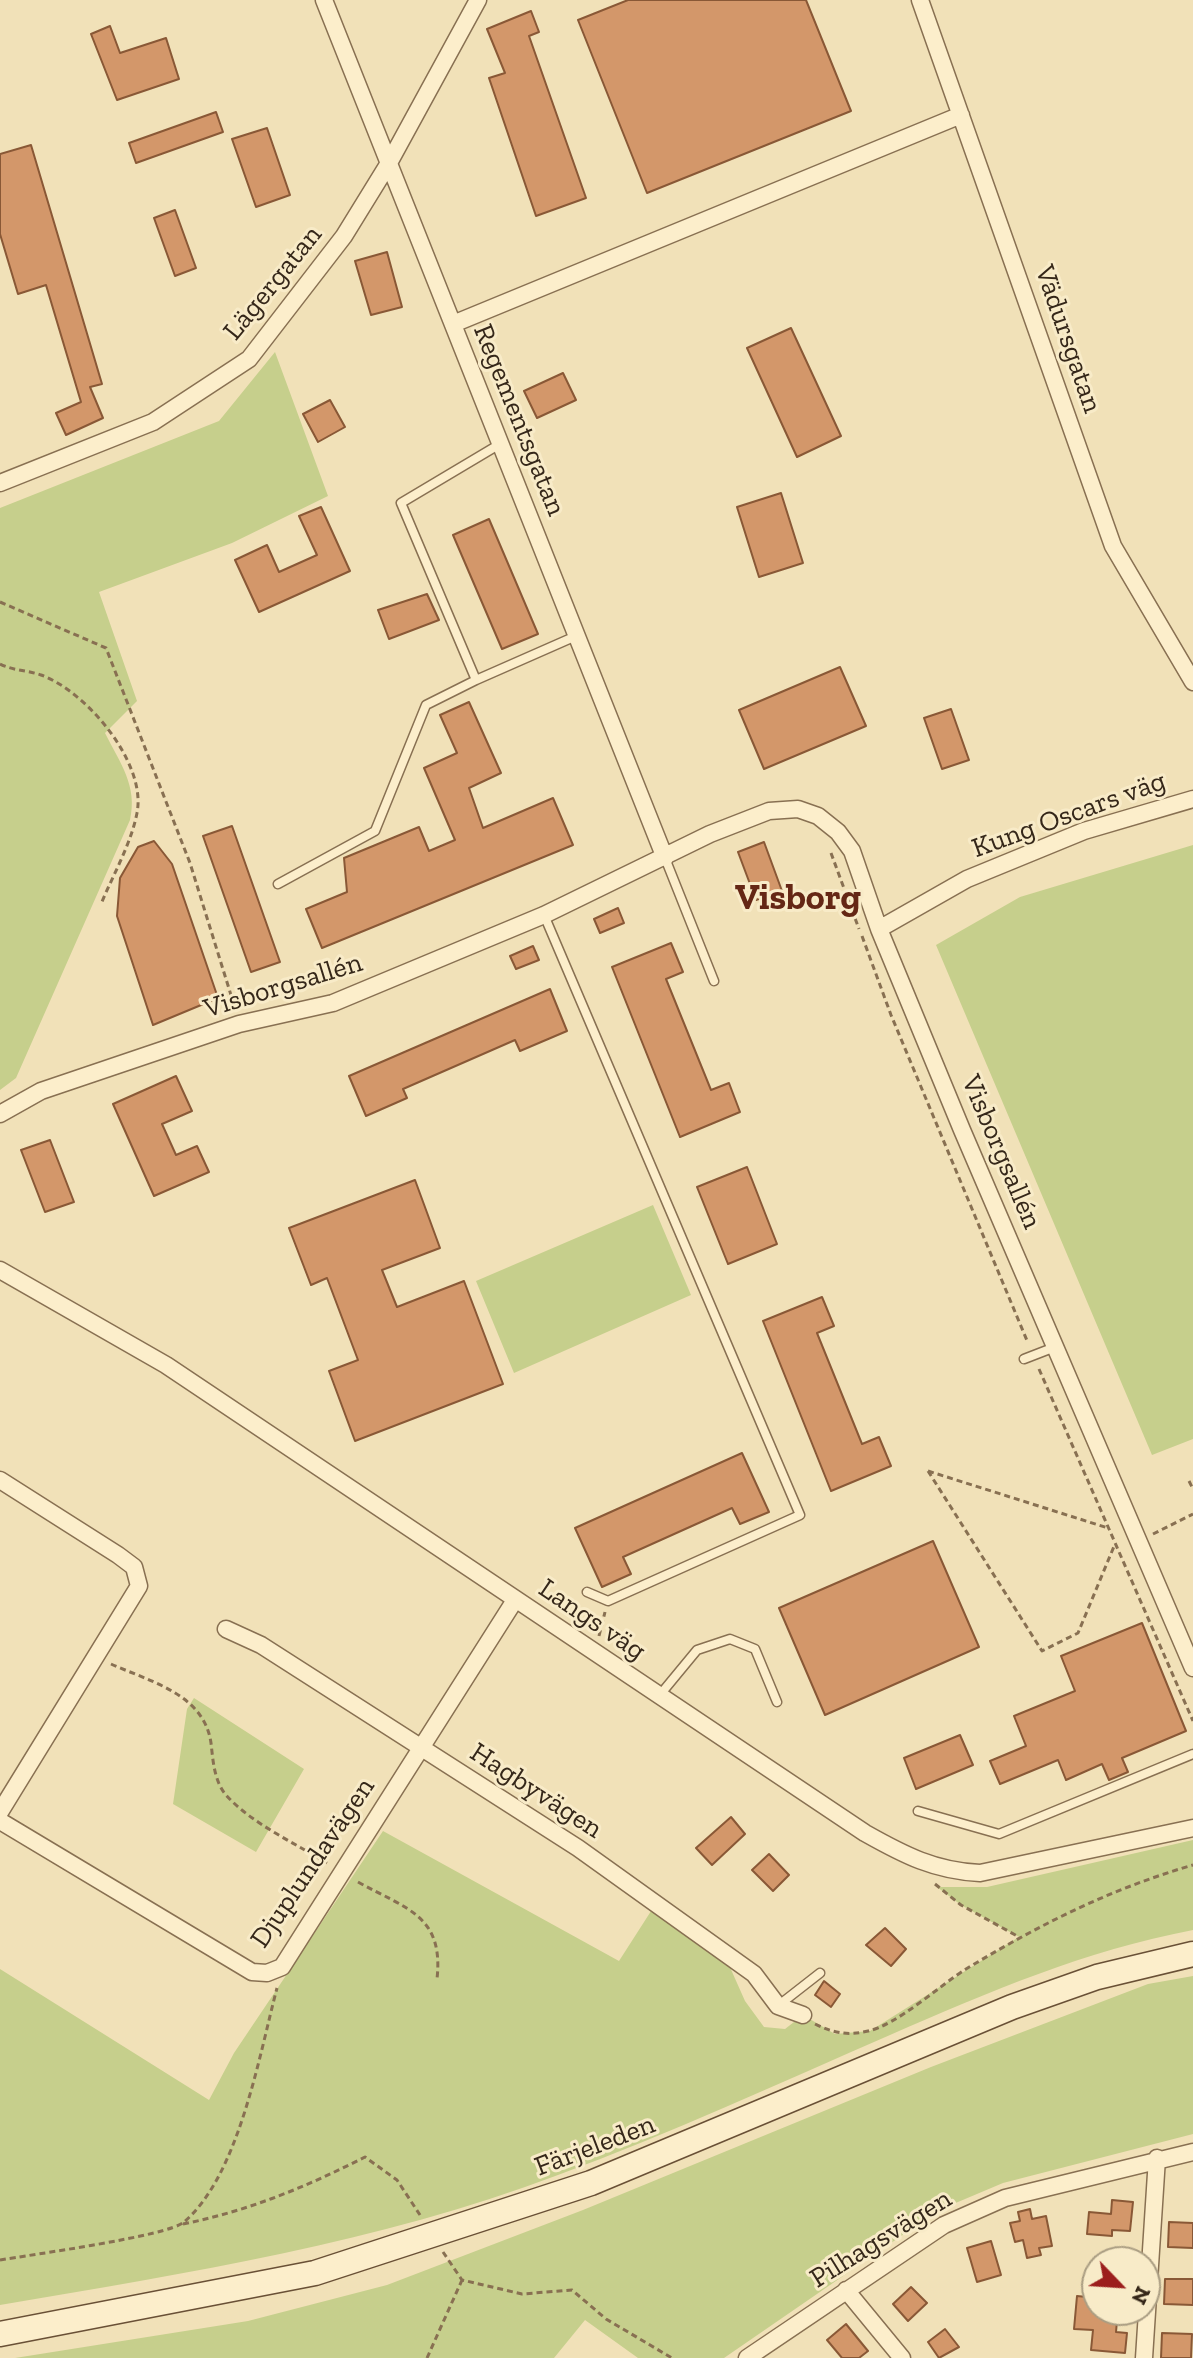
<!DOCTYPE html>
<html>
<head>
<meta charset="utf-8">
<style>
  body { margin:0 }
  #map { position:relative; width:1193px; height:2358px; overflow:hidden; background:#f1e1b8; font-family:"Zilla Slab",serif }
  canvas { display:block }
  .north { position:absolute; left:1081px; top:2246px; width:80px; height:80px; box-sizing:border-box; background:#f8ebc8; border:2px solid #aa9d82; border-radius:50%; rotate:115deg; font-size:22px; font-weight:700; line-height:32px; text-align:center; color:#352719 }
  .north::after { content:''; display:block; margin:auto; width:28px; height:36px; background:#9c1e1d; clip-path:polygon(50% 0,100% 100%,50% 72%,0 100%) }
</style>
</head>
<body>
<div id="map">
<canvas width="1193" height="2358"></canvas>
<div class="north">N</div>
</div>
<script>
const ctx = document.querySelector('canvas').getContext('2d');
ctx.lineJoin = 'round';
function fillPath(path, color) { ctx.fillStyle = color; ctx.fill(path, 'evenodd'); }
function trace(path, color, width, dash) { ctx.strokeStyle = color; ctx.lineWidth = width; ctx.lineCap = dash ? 'butt' : 'round'; ctx.setLineDash(dash || []); ctx.stroke(path); }
function drawText(font, color, halo, rows, align = 'center') {
  ctx.font = font + ' "Zilla Slab",serif'; ctx.lineWidth = 6; ctx.setLineDash([]); ctx.textBaseline = 'middle'; ctx.strokeStyle = halo; ctx.fillStyle = color; for (const [text, x, y, turn = 0] of rows) {
    ctx.save(); ctx.translate(x, y); ctx.rotate((+turn || 0) * Math.PI / 180); ctx.textAlign = isNaN(turn) ? turn : align; if (halo) ctx.strokeText(text, 0, 0); ctx.fillText(text, 0, 0); ctx.restore();
  }
}
fillPath(new Path2D(`
  M275,352L328,496L232,543L99,592L137,701L105,733C120,763 138,786 130,820L16,1078L0,1090V508L219,421Z
  M1193,845V1439L1152,1455L936,945L1020,897Z
  M653,1205L691,1295L514,1373L476,1281Z
  M194,1698L304,1769L256,1852L173,1804L187,1709Z
  M383,1831L619,1961L653,1908L729,1965L745,2001L764,2027L785,2029L803,2015L835,2034L870,2031L1019,1937L961,1905L937,1887H987L1193,1840V1930C1084,1951 991,1991 890,2035C780,2083 671,2133 558,2175C379,2243 188,2273 0,2305V1969L209,2100L234,2053Z
  M1193,1976V2134L1003,2183L939,2210L724,2358H638L585,2320L554,2358H15L248,2321L387,2285L583,2210L931,2067L1148,1984Z`), '#c6cf8c');
const building = new Path2D(`
  M628,0H806L851,111L647,193L578,20Z
  M531,11L539,32L529,36L586,198L536,216L489,78L505,73L487,29Z
  M110,26L120,53L166,38L179,79L117,100L91,34Z
  M216,112L223,132L136,163L129,143Z
  M267,128L290,195L256,207L232,139Z
  M31,145L102,384L90,387L103,418L66,435L56,413L81,402L46,285L18,294L0,234V154Z
  M175,210L196,268L175,276L154,218Z
  M387,252L402,307L371,315L355,261Z
  M791,328L841,436L797,457L747,348Z
  M563,373L576,400L537,418L524,391Z
  M330,400L345,427L318,442L303,414Z
  M781,493L803,563L759,577L737,507Z
  M321,507L350,571L259,612L235,560L267,545L279,572L317,555L299,516Z
  M489,519L538,634L502,649L453,535Z
  M427,594L439,620L389,639L378,610Z
  M840,667L866,726L764,769L739,710Z
  M469,702L501,773L469,788L483,828L553,798L573,845L322,948L306,909L347,892L344,858L419,827L429,851L455,840L424,768L457,753L440,715Z
  M951,709L969,760L942,769L924,718Z
  M232,826L280,962L251,972L203,836Z
  M154,841L172,864L218,998L153,1025L117,916L120,878L138,847Z
  M764,842L782,891L756,900L738,852Z
  M618,908L624,923L600,933L594,919Z
  M671,943L683,972L666,979L711,1090L729,1083L740,1112L680,1137L612,967Z
  M533,946L539,960L516,969L510,956Z
  M550,989L567,1031L520,1051L515,1040L403,1089L407,1098L366,1116L349,1076Z
  M176,1076L192,1111L162,1124L176,1155L197,1146L209,1172L154,1196L113,1104Z
  M50,1140L74,1202L45,1212L21,1150Z
  M747,1167L777,1244L728,1264L697,1187Z
  M415,1180L440,1248L382,1270L397,1307L464,1281L503,1384L355,1441L329,1371L358,1360L327,1278L311,1285L289,1228Z
  M822,1297L834,1326L817,1333L862,1444L879,1437L891,1466L831,1491L763,1321Z
  M742,1453L769,1512L740,1524L732,1508L623,1557L631,1574L602,1587L575,1528Z
  M933,1541L979,1647L825,1715L779,1608Z
  M1142,1623L1186,1731L1122,1758L1128,1772L1109,1780L1102,1764L1066,1780L1058,1760L1000,1784L990,1761L1026,1746L1014,1716L1075,1691L1061,1656Z
  M960,1735L973,1765L916,1789L904,1758Z
  M731,1817L745,1834L712,1865L696,1848Z
  M769,1854L789,1875L773,1891L752,1870Z
  M885,1928L906,1949L891,1966L866,1945Z
  M824,1981L840,1994L831,2007L815,1995Z
  M1112,2200L1133,2202L1130,2231L1112,2230V2236L1087,2234L1089,2212L1111,2214Z
  M1030,2209L1032,2219L1046,2216L1052,2246L1039,2248L1041,2255L1027,2258L1023,2240L1015,2242L1010,2223L1020,2221L1018,2212Z
  M1169,2222L1193,2223V2248L1168,2247Z
  M991,2241L1001,2275L977,2282L967,2248Z
  M1165,2279H1193V2305L1164,2304Z
  M911,2287L927,2303L908,2321L893,2304Z
  M1077,2296L1097,2298V2310H1118L1116,2332L1127,2333L1125,2353L1091,2350L1093,2330L1074,2329Z
  M846,2324L868,2351L859,2358H842L827,2340Z
  M945,2329L959,2347L939,2358L928,2342Z
  M1162,2333L1192,2334L1191,2358H1161Z`);
fillPath(building, '#d3976a');
trace(building, '#895836', 2);
const service = new Path2D(`
  M500,444L401,503L476,680L576,636
  M665,858L714,981
  M278,884L375,831L426,705L476,680
  M544,915L800,1515L608,1601L587,1592
  M1024,1359L1055,1347
  M659,1696L697,1650L730,1639L755,1649L777,1702
  M918,1811L999,1834L1193,1754
  M779,2005L820,1973`);
const minor = new Path2D(`
  M324,0L665,858
  M920,0L1113,546L1193,682
  M453,324L961,115
  M0,483L153,422L249,359L344,236L389,163L478,0
  M879,929L967,879L1084,831L1193,799
  M0,1114L41,1091L239,1024L333,1003L544,915L710,834L769,811L798,809L818,816L838,832L852,851L879,929L962,1130L1193,1668
  M0,1270L166,1365L865,1833C904,1855 935,1871 980,1873L1193,1828
  M0,1480L118,1555L134,1567L139,1586L0,1812
  M226,1629L261,1645L578,1848L754,1974L778,2006L803,2015
  M0,1821L252,1972L267,1973L282,1967L515,1600
  M846,2290L902,2358
  M747,2358L944,2225L1005,2198L1193,2152
  M1144,2358L1157,2158`);
const secondary = new Path2D(`
  M0,2334L315,2273L591,2183L1012,2007L1097,1977L1193,1954`);
trace(service, '#887052', 11);
trace(minor, '#887052', 19);
trace(secondary, '#695036', 27);
trace(new Path2D(`
  M0,602L106,648L190,863L235,1008
  M0,664C14,671 27,670 41,675C86,691 147,763 137,813C131,844 113,875 101,904
  M831,853L859,929
  M862,936L891,1015L1028,1343
  M1039,1369L1193,1721
  M928,1471L1042,1651L1078,1633L1115,1544
  M928,1471L1108,1528
  M1189,1481L1193,1489
  M1153,1534L1193,1514
  M599,1636L605,1612
  M111,1664C151,1682 204,1694 211,1743C213,1760 214,1781 226,1795C252,1824 295,1843 327,1863
  M358,1882C406,1909 444,1915 437,1979
  M935,1884L961,1905L1019,1937
  M815,2024C833,2033 848,2036 868,2031C897,2025 939,1986 966,1969C1039,1925 1110,1889 1193,1865
  M183,2224C248,2211 306,2187 365,2157L397,2180L420,2215
  M443,2252L462,2280L522,2294L572,2290L606,2319L672,2358
  M0,2260C29,2255 169,2236 184,2222C239,2175 259,2056 277,1988
  M427,2358L462,2280`), '#887052', 3, [6, 4]);
trace(service, '#fceecb', 8);
trace(minor, '#fceecb', 16);
trace(secondary, '#fceecb', 24);
drawText('28px', '#352719', '#f8ebc8', [
  ["Lägergatan",273,283,-51],
  ["Vädursgatan",1068,339,71],
  ["Regementsgatan",519,420,68],
  ["Kung Oscars väg",1069,815,-20],
  ["Visborgsallén",283,986,-17],
  ["Visborgsallén",1001,1152,67],
  ["Langs väg",592,1620,34],
  ["Hagbyvägen",536,1791,33],
  ["Djuplundavägen",313,1863,-56],
  ["Färjeleden",595,2146,-21],
  ["Pilhagsvägen",881,2239,-32]
]);
drawText('bold 36px', '#652715', '#f8ebc8', [
  ["Visborg",798,899]
]);
</script>
</body>
</html>
